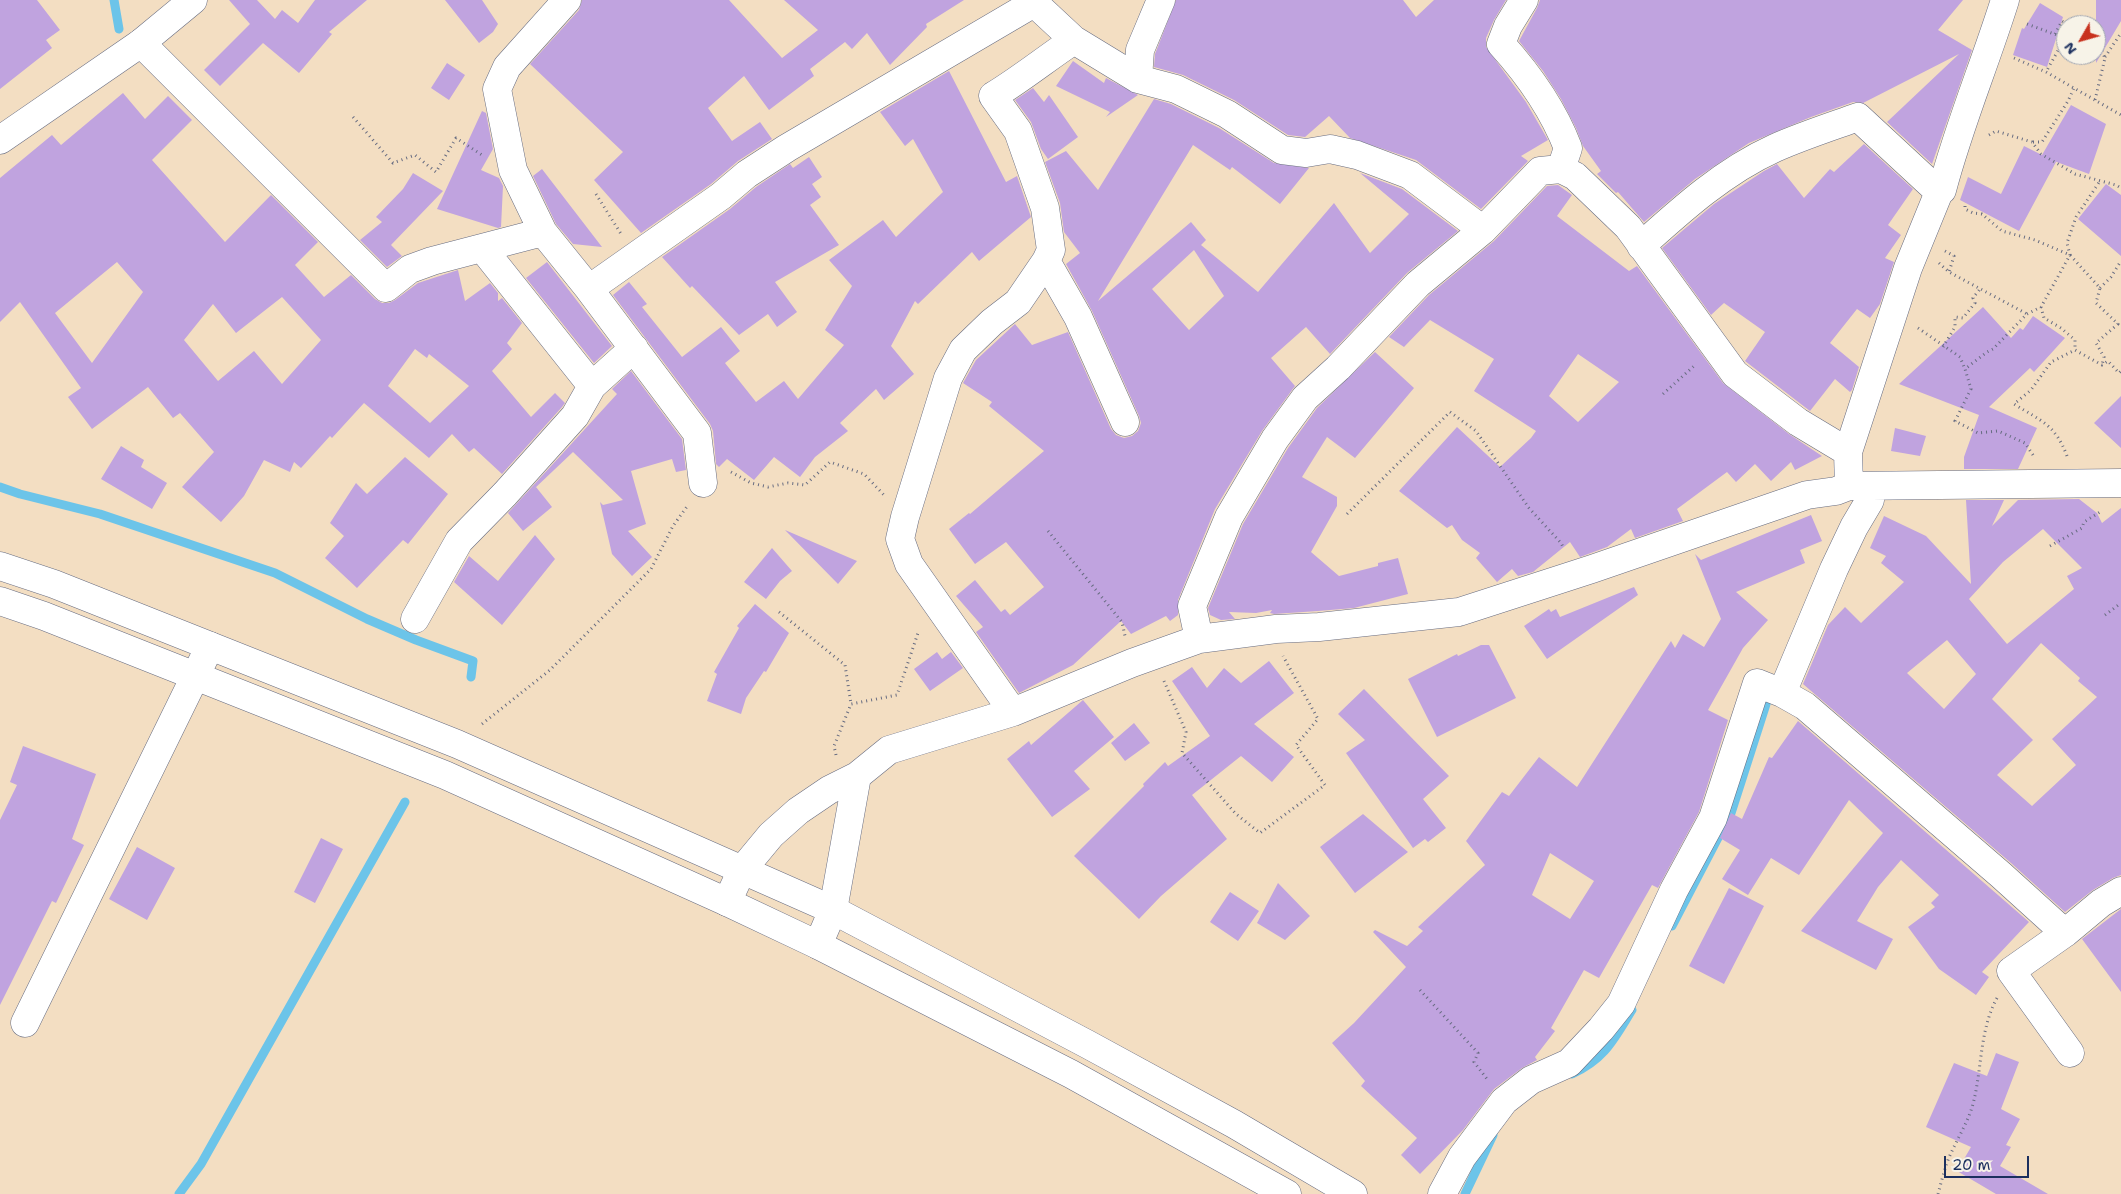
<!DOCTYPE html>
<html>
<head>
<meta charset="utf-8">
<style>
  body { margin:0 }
  #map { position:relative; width:2121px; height:1194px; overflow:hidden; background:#f3dec2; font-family:"Shantell Sans",sans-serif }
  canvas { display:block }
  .north { position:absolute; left:2056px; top:15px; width:50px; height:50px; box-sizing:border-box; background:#f7f3e8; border:1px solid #9fa5b1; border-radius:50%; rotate:232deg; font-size:14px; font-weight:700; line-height:20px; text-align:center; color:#1b2f5e }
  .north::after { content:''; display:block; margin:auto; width:18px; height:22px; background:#c8321e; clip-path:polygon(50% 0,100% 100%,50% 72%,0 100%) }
  .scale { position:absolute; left:1944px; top:1156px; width:85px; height:22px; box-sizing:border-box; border:2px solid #1b2f5e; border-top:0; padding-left:6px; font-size:15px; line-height:18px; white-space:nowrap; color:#1b2f5e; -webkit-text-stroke:4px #f7f3e8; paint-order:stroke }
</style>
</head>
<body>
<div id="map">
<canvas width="2121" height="1194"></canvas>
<div class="north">N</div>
<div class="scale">20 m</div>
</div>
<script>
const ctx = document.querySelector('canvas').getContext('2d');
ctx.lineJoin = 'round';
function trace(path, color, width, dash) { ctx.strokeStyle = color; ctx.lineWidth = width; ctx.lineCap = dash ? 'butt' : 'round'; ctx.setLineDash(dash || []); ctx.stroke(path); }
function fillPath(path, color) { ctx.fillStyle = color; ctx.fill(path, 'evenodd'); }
trace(new Path2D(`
  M114,0L119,29
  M0,487L20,494L100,514L275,573L367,619L416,640L473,661L471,677
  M1672,926L1731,813L1766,704L1771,691
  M1572,1074C1605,1059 1614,1039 1632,1010
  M179,1194L201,1164L405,802
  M1465,1194L1493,1135`), '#6cc4e9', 9);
fillPath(new Path2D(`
  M0,0H37L60,30L46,40L52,48L0,89Z
  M229,0H257L275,19L282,10L298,23L315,0H367L329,32L332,34L299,73L263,43L220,86L204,70L250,24Z
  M445,0H482L498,24L493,32L479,43Z
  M582,0H729L782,58L818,30L784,0H964L926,24L927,27L890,65L867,33L852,49L845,42L810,69L814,76L769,110L744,76L708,108L732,141L760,122L772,139L738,161L711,184L641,233L594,180L623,152L530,64L579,10Z
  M1176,0H1403L1416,17L1434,0H1506L1494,20L1486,38V47L1526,102L1548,140L1521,156L1528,161L1481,209L1416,160L1350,138L1329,116L1305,137L1288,135L1234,100L1183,75L1154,67L1155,54Z
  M1540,0H1963L1938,30L1972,50L1932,164L1887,122L1959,54L1863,103L1853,102L1811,117L1749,143L1695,179L1644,222L1618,192L1616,193L1597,174L1601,171L1583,146L1576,128L1561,99L1543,71L1519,41L1537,8Z
  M2096,0H2121V21L2096,63Z
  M2040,3L2063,17L2047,67L2013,55L2022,28L2024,29Z
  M1073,61L1104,83L1106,78L1138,95L1106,117L1110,112L1056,86Z
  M447,63L465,75L449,100L431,88Z
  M949,71L1006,182L1017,176L1031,217L979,261L972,252L918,304L915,301L891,346L914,374L884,400L876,389L840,423L848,431L815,457L800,477L774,457L754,480L727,459L719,467L716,464L713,431L710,424L613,295L629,282L647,304L642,307L682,357L721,327L740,351L725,363L756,402L784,381L798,399L844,345L825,330L852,286L829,260L883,220L896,237L943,192L913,139L905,146L880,112Z
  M1033,88L1044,102L1049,95L1078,137L1048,159L1041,149L1031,122L1015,100Z
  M123,93L145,119L168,96L192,120L152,160L225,242L271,195L318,242L295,265L324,297L351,275L375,299L382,303H389L395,300L418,283L458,270L465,301L490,283L498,293V301L502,298L522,323L507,343L512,349L492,371L531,417L555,393L565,403L562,407L502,474L474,448L469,452L452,434L429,458L364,403L332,438L330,436L301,468L294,462L290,472L264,460L244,496L221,522L182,487L214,452L180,413L173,418L148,387L92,429L68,397L81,388L20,302L0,322V178L52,135L61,145ZM117,262L143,292L92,363L55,313ZM282,297L321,340L282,384L254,351L218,381L184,340L213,304L236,333ZM415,349L427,358L429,354L469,386L430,423L388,386Z
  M1154,99L1171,104L1219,128L1274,163L1309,168L1280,204L1232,167L1230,170L1193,145L1098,301L1191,222L1206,240L1201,245L1258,292L1334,203L1370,253L1409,214L1360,173L1402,189L1458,231L1407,273L1330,354L1306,327L1271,358L1295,386L1262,431L1215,509L1178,600V615L1170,621L1166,616L1131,634L1121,621L1073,665L1019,693L976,632L983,627L956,596L975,580L1001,612L1005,609L1010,615L1044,587L1006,542L975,564L949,529L969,513L970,514L1044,451L989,406L992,402L963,383L976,360L1015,324L1032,345L1068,332L1111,429L1116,435L1124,438L1132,436L1138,431L1141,423L1139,416L1092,311L1066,264L1080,253L1064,232L1060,203L1045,162L1066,151L1098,190ZM1194,250L1224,296L1189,330L1152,289Z
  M2071,105L2106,124L2089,174L2054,161L2056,162L2019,231L1960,200L1968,177L2001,194L2024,146L2042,155Z
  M482,111L486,113L493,149L481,170L499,178L503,186L501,227L498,228L437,209Z
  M1864,144L1913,189L1888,225L1901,235L1885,258L1894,262L1880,304L1870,318L1857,309L1830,343L1859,367L1852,390L1850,392L1835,379L1810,411L1745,361L1765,332L1724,303L1711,315L1662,248L1714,204L1764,171L1777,164L1804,198L1830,169L1834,172Z
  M809,157L822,177L812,184L821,197L810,205L839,245L775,282L797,312L777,327L768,314L739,335L692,286L690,288L662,257L730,209L756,187L790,164L793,168Z
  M542,169L602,247L573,244L556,224L533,176Z
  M413,173L443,191L391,245L402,256L387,267L360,240L382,222L376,217L403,189Z
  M2106,184L2121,195V256L2078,219Z
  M1558,185L1572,195L1557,216L1629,271L1637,266L1723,383L1789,434L1822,456L1795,470L1791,462L1771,481L1755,464L1736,482L1727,472L1677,509L1683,521L1635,538L1631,529L1607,547L1580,557L1570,542L1533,572L1518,576L1512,569L1497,582L1476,558L1480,553L1462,540L1452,525L1447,528L1399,491L1457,427L1500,467L1531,438L1536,431L1474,391L1494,359L1430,320L1404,347L1389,337L1429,295L1494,241L1547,186ZM1578,354L1619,382L1578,422L1549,396Z
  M547,262L612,346L594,363L526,278Z
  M1983,307L2011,338L2020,328L2023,330L2033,316L2065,338L2034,372L2030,368L1989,407L2037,428L2018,469H1964V457L1979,415L1899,384Z
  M1375,352L1414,388L1355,458L1327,437L1302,477L1337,497V506L1311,552L1339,576L1378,566V563L1398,558L1408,594L1354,608L1318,611L1274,614L1270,613L1272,610L1256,613L1229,612L1235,619L1221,620L1210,615L1208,608L1243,524L1288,448L1317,408Z
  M631,371L682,439L686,470L676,472L672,459L631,471L646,524L628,531L652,557L632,576L612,554L600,502L603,505L623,500L573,452L534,489L536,487L552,507L523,531L508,513L617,394L612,389Z
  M2121,396V448L2094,423Z
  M1895,428L1926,436L1920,456L1891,451Z
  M121,446L144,460L141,467L167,483L152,509L101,479Z
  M405,457L448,494L408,544L403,540L357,588L325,558L344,536L330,523L356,483L367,494Z
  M2079,499L2097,513L2102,523L2121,508V875L2113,878L2093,890L2065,912L2011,863L1803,684L1828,625L1845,607L1861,623L1904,582L1881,563L1886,556L1870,548L1884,516L1926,536L1971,584L1966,500H2004L1992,526L2018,500ZM2043,529L2082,568L2067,576L2074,589L2007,644L1969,599L2003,562ZM1947,640L1976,674L1944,709L1907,673ZM2041,643L2080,678L2078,681L2097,697L2052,739L2076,765L2032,806L1997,775L2033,740L1992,699Z
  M1811,515L1822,541L1800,550L1805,563L1736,592L1768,620L1743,648L1708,710L1728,720L1699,812L1658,888L1652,885L1599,978L1584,970L1551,1028L1555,1031L1535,1057L1537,1060L1522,1068L1494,1089L1463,1130L1420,1174L1401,1155L1417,1138L1361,1086L1365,1081L1332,1043L1354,1023L1406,967L1373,932L1375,930L1407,946L1423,931L1418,927L1485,865L1466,841L1502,792L1509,796L1539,757L1577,787L1671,641L1675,648L1683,634L1704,647L1721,619L1695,554L1701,560ZM1550,853L1594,881L1570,919L1532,895Z
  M785,530L857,561L838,584Z
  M535,535L555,559L502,625L454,582L469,556L498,581Z
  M772,548L792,571L780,581L766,599L744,582Z
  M1634,587L1638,595L1547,659L1524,626L1549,609L1551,612L1556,609L1560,617Z
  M755,604L789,633L766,672L764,671L746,698L741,714L707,701L717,674L714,672L739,628L737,626Z
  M1481,645H1489L1516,698L1437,737L1408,679L1457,654L1458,656Z
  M937,652L942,659L951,652L963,668L930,691L914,669Z
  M1269,661L1294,693L1254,724L1294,757L1272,782L1241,756L1192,795L1227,839L1161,896L1139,919L1074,856L1144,786L1143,784L1165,762L1168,766L1210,736L1172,681L1192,667L1207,688L1224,668L1241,683Z
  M1364,689L1449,776L1423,799L1446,828L1428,842L1425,839L1413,848L1346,753L1365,740L1338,714Z
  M1083,700L1114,737L1074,771L1090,789L1052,817L1007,759L1029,741L1031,745Z
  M1798,721L2029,922L1982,972L1989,977L1976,995L1939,969L1908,927L1935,907L1931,903L1939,895L1901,860L1878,887L1857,921L1893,939L1876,970L1801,931L1883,833L1849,800L1799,875L1771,858L1748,895L1722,879L1740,850L1720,838L1731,813L1742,819L1769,757L1772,758Z
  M1134,723L1150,743L1125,761L1111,743Z
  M23,746L96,774L72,839L84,845L56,903L52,901L0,1005V820L17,785L10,782Z
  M1363,814L1408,852L1355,893L1320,847Z
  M321,838L343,849L315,903L294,892Z
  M137,847L175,868L147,920L109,899Z
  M1278,883L1310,916L1285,940L1257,923Z
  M1729,888L1764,906L1724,984L1689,966Z
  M1230,892L1259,911L1238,941L1210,922Z
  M2121,909V992L2082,939Z
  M1996,1053L2019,1062L2001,1109L2020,1119L2006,1145L2011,1147L2000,1166L2048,1194H1996L1957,1171L1971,1147L1926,1127L1954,1063L1987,1076Z`), '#c0a3df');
const street = new Path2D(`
  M567,0L507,67L497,89L513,170L543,232L589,289
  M1031,0L1074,40L1138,79L1176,89L1227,114L1282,150L1306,153L1330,149L1357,155L1410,175L1483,230
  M1524,0L1508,26L1501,44C1529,75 1553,109 1568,148L1561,169
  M141,43L386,288L410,269L432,261L543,232
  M1138,79L1140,50L1161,0
  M1641,246C1682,209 1724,171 1775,148C1802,136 1830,127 1858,117L1939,192
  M483,249L592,386
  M1046,261L1078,317L1125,422
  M1848,452L1908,268L1939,192L1942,190C1959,125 1985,64 2005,0
  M703,483L697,433L589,289L721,196L747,174L787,148L1034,3L1036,0
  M415,619L459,541L505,494L575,416L592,386L634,348
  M1199,639L1192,606L1229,517L1275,439L1305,398L1338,368L1418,284L1483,230L1540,171L1561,169L1575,176L1628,227L1735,374L1798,422L1848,452L1849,486
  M1782,693L1805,706L2001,875L2065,933
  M1013,712L909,564L900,539L905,517L948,378L963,350L992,322L1018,302L1046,261L1051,250L1045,208L1018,131L993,96C1021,79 1047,58 1074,40
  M727,902L742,870L771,835L798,811L829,790L857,776L889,750L1013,712L1132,663L1199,639L1276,629L1319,627L1459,612L1592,569L1807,495L1836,491L1849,486L2121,483
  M818,945L833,910L857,776
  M25,1023L210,646
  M2070,1053L2011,971L2065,933L2101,903L2121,891
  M1442,1194L1462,1157L1504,1101L1531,1080L1569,1063L1601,1029L1621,1004L1674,890L1713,818L1757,683L1782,693L1834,569L1854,527L1870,500L1871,487`);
const secondary = new Path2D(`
  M0,140L141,43L193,0`);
const primary = new Path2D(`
  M0,566L54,584L457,744L833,910L1087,1044L1234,1124L1353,1194
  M0,601L44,616L445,775L727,902L818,945L1071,1074L1287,1194`);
trace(street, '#676c81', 29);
trace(secondary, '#676c81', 29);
trace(primary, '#676c81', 29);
trace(new Path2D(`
  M2027,24L2065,38L2046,72
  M2055,34L2062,21L2068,25
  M2105,57L2121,33
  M2014,58L2046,72L2121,115
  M2095,100L2105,58L2102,51L2096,46
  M353,117L393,163L415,155L436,172L456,138L482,155
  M1989,135L1996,131L2032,142L2041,154L2075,174L2116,185L2121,188
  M2033,142H2042L2068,101L2074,88
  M596,194L621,234
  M1965,206V209L1973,213L1982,214L2002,231L2035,240L2070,255L2100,288L2096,303L2118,324L2096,343L2104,357L2102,365
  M1945,251L1954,256L1949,272
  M1939,263L1949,272L2027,314
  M2100,288L2111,277L2121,261
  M2041,307L2044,318L2061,328L2075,340V350
  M1918,328L1960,357L1965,369
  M1943,347L1955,327V317L1963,318L1975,303L1973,298L1980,289
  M1663,394L1694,366
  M2033,455L2025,443L1998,431L1978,433L1955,421L1971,389L1965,369L1987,352L1993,349L2027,314L2041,307L2070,255L2067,243L2076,217L2100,181
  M2067,456C2055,424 2041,421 2014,404L2031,390L2051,362L2075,350L2102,365L2108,361L2119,373L2121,371
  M731,472L751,483L768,487L788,483L805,485L830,462L864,474L884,495
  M1347,514L1450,412L1476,431L1529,508L1561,543L1564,549
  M1048,531L1122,622L1125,636
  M2050,546L2082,528L2084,522L2100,512
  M779,612L845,665L851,704
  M2105,615L2121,603
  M1164,681L1186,732L1182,753L1236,814L1260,833L1325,785L1296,745L1318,719L1283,656
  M482,724L550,670L651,569L673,526L688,505
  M836,755L834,746L851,704L897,695L919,630
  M1420,990L1478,1053L1474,1062L1487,1079
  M1938,1194C1941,1183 1944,1171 1948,1160C1956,1140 1969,1122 1974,1100C1982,1066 1980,1029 1997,998`), '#676c81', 3, [1, 4]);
trace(street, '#fff', 28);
trace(secondary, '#fff', 28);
trace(primary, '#fff', 28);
</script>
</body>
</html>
